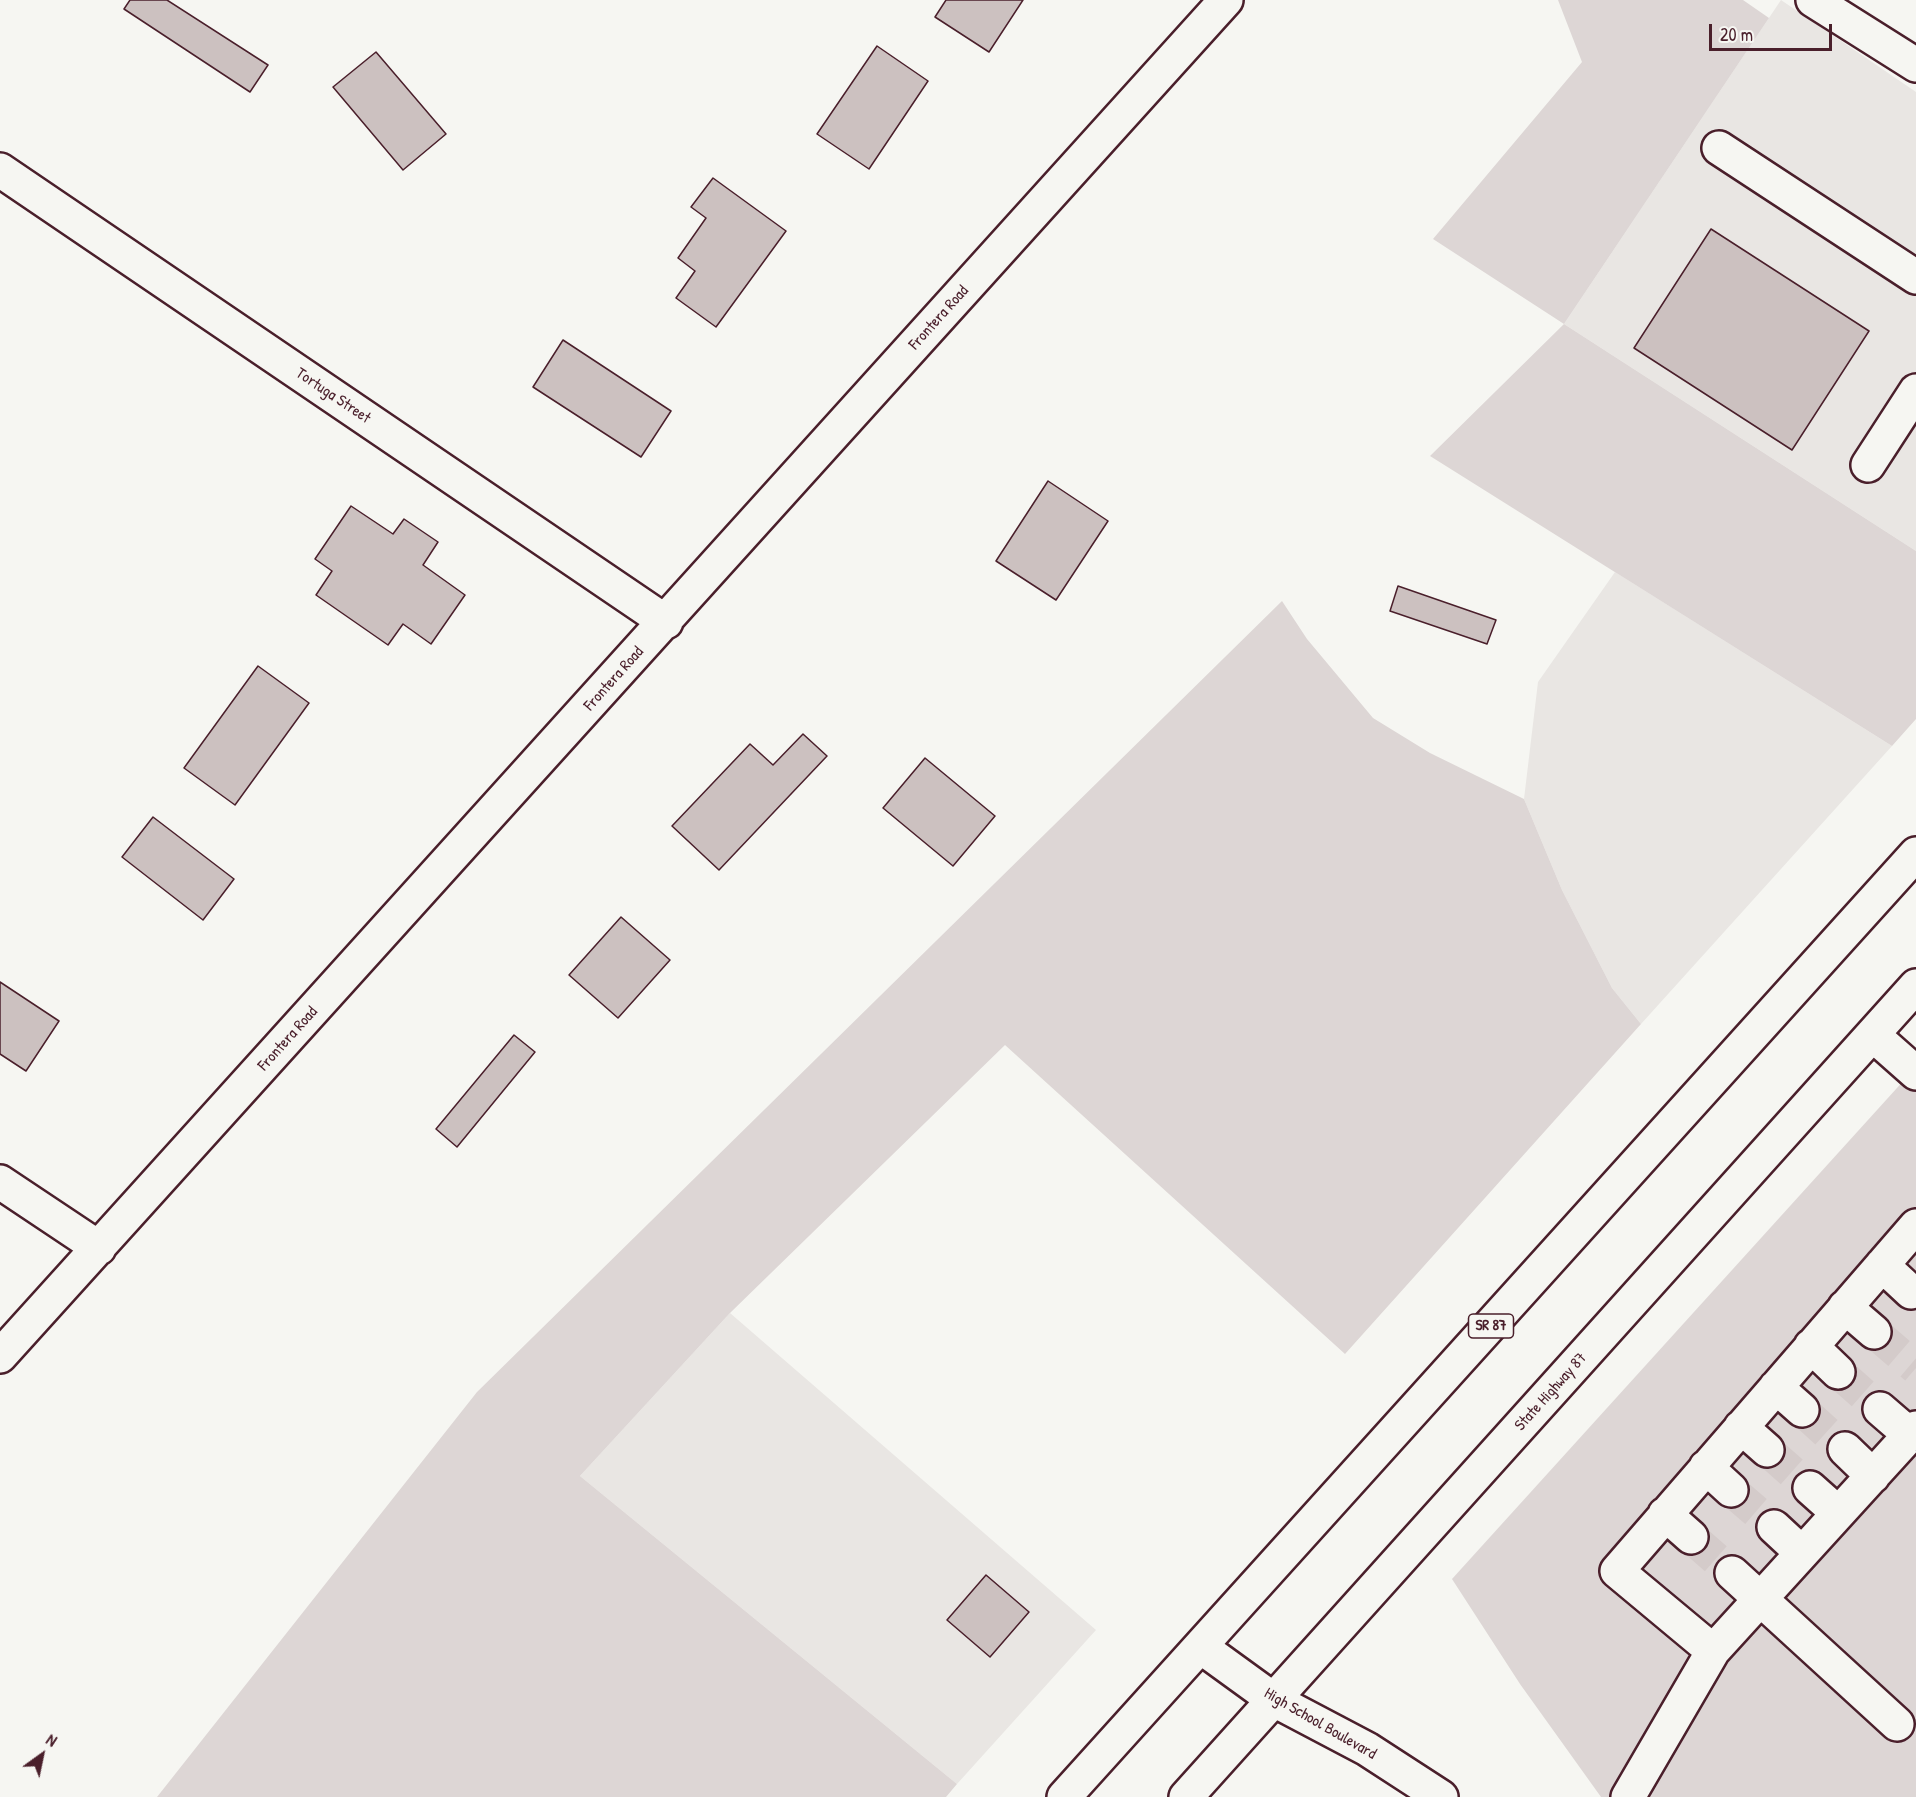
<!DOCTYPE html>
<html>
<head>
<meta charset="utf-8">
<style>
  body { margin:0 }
  #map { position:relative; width:1916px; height:1797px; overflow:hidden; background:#f6f6f2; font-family:"Patrick Hand",sans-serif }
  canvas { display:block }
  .north { position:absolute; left:12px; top:1725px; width:60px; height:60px; -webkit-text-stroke:4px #f6f6f2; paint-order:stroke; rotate:33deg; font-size:16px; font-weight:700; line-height:24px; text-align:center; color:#4a1f2b }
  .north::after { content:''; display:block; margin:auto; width:21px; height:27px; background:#4a1f2b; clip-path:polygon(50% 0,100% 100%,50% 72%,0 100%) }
  .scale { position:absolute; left:1709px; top:24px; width:123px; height:27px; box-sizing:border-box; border:3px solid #4a1f2b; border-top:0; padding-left:8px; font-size:18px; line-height:21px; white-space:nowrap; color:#4a1f2b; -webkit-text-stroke:4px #f6f6f2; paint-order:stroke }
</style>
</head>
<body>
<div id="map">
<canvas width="1916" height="1797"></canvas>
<div class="north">N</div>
<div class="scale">20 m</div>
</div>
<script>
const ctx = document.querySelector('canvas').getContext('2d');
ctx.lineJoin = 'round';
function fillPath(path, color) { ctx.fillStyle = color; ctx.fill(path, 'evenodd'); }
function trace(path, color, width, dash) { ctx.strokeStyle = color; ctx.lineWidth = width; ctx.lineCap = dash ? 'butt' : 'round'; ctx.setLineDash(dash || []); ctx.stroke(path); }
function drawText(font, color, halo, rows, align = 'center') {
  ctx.font = font + ' "Patrick Hand",sans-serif'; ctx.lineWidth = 4.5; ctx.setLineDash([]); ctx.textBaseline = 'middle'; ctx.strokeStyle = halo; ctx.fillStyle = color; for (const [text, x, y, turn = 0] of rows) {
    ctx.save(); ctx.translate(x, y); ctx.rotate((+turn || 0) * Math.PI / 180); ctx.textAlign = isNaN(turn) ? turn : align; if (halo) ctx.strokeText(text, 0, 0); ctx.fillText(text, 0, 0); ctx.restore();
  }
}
fillPath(new Path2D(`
  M1781,0L1916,92V551L1564,324Z
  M1615,572L1892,746L1641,1024L1612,988L1562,890L1524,799L1538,682Z
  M730,1313L1096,1630L957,1784L580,1476Z`), '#e9e6e3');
fillPath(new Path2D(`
  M1558,0H1743L1769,18L1564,324L1916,551V719L1892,746L1430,456L1564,324L1433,239L1582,62Z
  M1282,601L1307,639L1373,718L1430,753L1524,799L1562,890L1612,988L1641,1024L1345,1354L1005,1045L730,1313L580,1476L957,1784L946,1797H157L477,1392Z
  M1916,1067V1797H1601L1520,1684L1452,1579Z`), '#ddd6d5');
const building = new Path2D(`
  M130,0H167L268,65L250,92L124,9Z
  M946,0H1023L989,52L935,17Z
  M877,46L928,81L869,169L817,134Z
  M376,52L446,134L403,170L333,87Z
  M713,178L786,231L716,327L676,298L695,271L678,258L706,218L691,207Z
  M1711,229L1869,331L1792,450L1634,348Z
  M563,340L671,411L641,457L533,387Z
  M1048,481L1108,521L1056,600L996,561Z
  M351,506L393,534L404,519L438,542L423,565L465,595L431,644L403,624L388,645L316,595L332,571L315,559Z
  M1398,586L1496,620L1487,644L1390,611Z
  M258,666L309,703L235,805L184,768Z
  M803,734L827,756L719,870L672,826L750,744L773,765Z
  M925,758L995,816L953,866L883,808Z
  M153,817L234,879L203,920L122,857Z
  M621,917L670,960L618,1018L569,975Z
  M0,982L59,1021L26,1071L0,1054Z
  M514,1035L535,1052L457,1147L436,1129Z
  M986,1575L1029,1612L990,1657L947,1620Z`);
fillPath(building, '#ccc1c0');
trace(building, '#4a1f2b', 1.5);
trace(new Path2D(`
  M1874,1332L1916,1368
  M1838,1372L1880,1409
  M1802,1410L1845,1449
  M1767,1450L1810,1488
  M1731,1490L1774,1527
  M1691,1537L1732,1573`), '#d4cbca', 33, [33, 16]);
const minor = new Path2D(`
  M1813,0L1916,65
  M1719,148L1916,277
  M0,170L666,622
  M1868,465L1916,391
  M1873,1035L1916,1073
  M0,1182L99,1248
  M1882,1265L1911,1292
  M1845,1307L1874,1332
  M1811,1346L1838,1372
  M0,1356L1226,0
  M1776,1387L1802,1410
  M1880,1409L1910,1435
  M1741,1427L1767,1450
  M1845,1449L1873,1476
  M1706,1467L1731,1490
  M1810,1488L1838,1513
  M1665,1514L1691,1537
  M1774,1527L1802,1553
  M1732,1573L1897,1724
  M1201,1647L1274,1700L1367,1749L1441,1797
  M1713,1651L1617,1571L1916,1226
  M1628,1797L1713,1651L1916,1428`);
const highway = new Path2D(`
  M1064,1797L1916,854
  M1186,1797L1916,986`);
trace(minor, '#4a1f2b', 38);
trace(highway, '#4a1f2b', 38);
trace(minor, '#f6f6f2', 33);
trace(highway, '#f6f6f2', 33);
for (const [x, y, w] of [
  [1491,1326,45]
]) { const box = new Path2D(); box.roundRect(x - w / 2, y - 12, w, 24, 4.5); ctx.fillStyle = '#f6f6f2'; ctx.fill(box); trace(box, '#4a1f2b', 1.5); }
drawText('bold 15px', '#4a1f2b', null, [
  ["SR 87",1491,1326]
]);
drawText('16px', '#4a1f2b', '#f6f6f2', [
  ["Frontera Road",939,318,-48],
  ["Tortuga Street",333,396,34],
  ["Frontera Road",614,679,-48],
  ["Frontera Road",288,1039,-48],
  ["State Highway 87",1551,1392,-48],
  ["High School Boulevard",1320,1724,30]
]);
</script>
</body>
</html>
